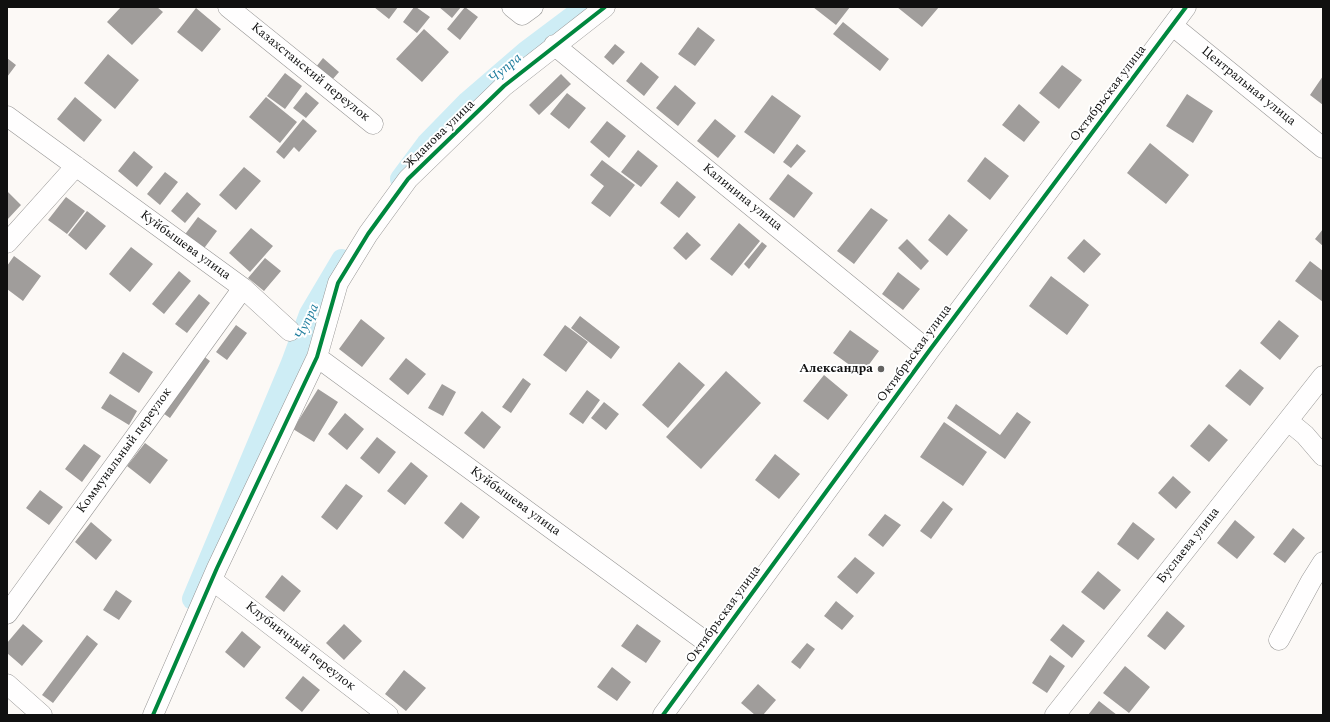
<!DOCTYPE html>
<html>
<head>
<meta charset="utf-8">
<style>
  body { margin:0 }
  #map { position:relative; width:1330px; height:722px; overflow:hidden; background:#fcf9f6; font-family:Spectral,serif }
  canvas { display:block }
  .frame { position:absolute; inset:0; border:8px solid #101010; pointer-events:none }
</style>
</head>
<body>
<div id="map">
<canvas width="1330" height="722"></canvas>
<div class="frame"></div>
</div>
<script>
const ctx = document.querySelector('canvas').getContext('2d');
ctx.lineJoin = 'round';
function trace(path, color, width, dash) { ctx.strokeStyle = color; ctx.lineWidth = width; ctx.lineCap = dash ? 'butt' : 'round'; ctx.setLineDash(dash || []); ctx.stroke(path); }
function fillPath(path, color) { ctx.fillStyle = color; ctx.fill(path, 'evenodd'); }
function drawText(font, color, halo, rows, align = 'center') {
  ctx.font = font + ' Spectral,serif'; ctx.lineWidth = 4; ctx.setLineDash([]); ctx.textBaseline = 'middle'; ctx.strokeStyle = halo; ctx.fillStyle = color; for (const [text, x, y, turn = 0] of rows) {
    ctx.save(); ctx.translate(x, y); ctx.rotate((+turn || 0) * Math.PI / 180); ctx.textAlign = isNaN(turn) ? turn : align; if (halo) ctx.strokeText(text, 0, 0); ctx.fillText(text, 0, 0); ctx.restore();
  }
}
trace(new Path2D(`
  M401,179L427,144L468,102L526,52L586,7
  M193,599L292,363L310,314L342,260`), '#ceedf5', 22);
fillPath(new Path2D(`
  M121,7H157L163,12L132,45L107,22Z
  M374,7H398L389,19Z
  M414,7H416L430,17L417,33L403,22Z
  M439,7H461L452,18Z
  M465,7L478,17L460,40L447,29Z
  M813,7H850L836,25Z
  M897,7H939L922,27Z
  M196,8L221,29L202,52L177,32Z
  M843,22L889,59L880,71L833,34Z
  M698,27L715,40L695,66L678,54Z
  M424,29L449,52L422,82L396,59Z
  M615,44L625,52L613,65L604,57Z
  M108,54L139,80L115,109L84,83Z
  M7,58L16,65L7,77Z
  M323,58L339,72L332,80L316,67Z
  M641,62L659,77L644,96L626,81Z
  M1062,65L1082,80L1059,109L1039,93Z
  M285,73L302,86L285,109L267,96Z
  M561,74L571,84L539,115L529,105Z
  M1323,76V105L1310,95Z
  M675,85L696,103L678,126L656,108Z
  M306,92L319,103L306,118L293,108Z
  M567,93L586,108L569,129L550,114Z
  M1187,94L1213,111L1193,143L1166,126Z
  M772,95L801,116L774,154L744,132Z
  M75,97L102,120L84,142L57,119Z
  M266,97L297,122L280,143L249,117Z
  M1019,104L1040,122L1024,142L1002,125Z
  M303,119L317,131L299,152L294,147L284,159L276,152Z
  M715,119L736,136L718,158L697,141Z
  M607,121L626,136L609,158L590,142Z
  M1150,143L1189,175L1166,204L1127,173Z
  M797,144L806,151L791,168L783,162Z
  M638,150L658,166L641,187L621,172Z
  M134,151L153,167L137,187L118,171Z
  M985,157L1009,176L990,200L967,181Z
  M602,160L635,185L610,217L591,203L604,186L590,175Z
  M244,167L261,181L236,210L219,195Z
  M165,172L178,182L160,205L147,194Z
  M788,174L813,193L794,218L769,199Z
  M677,181L696,197L679,218L660,203Z
  M7,191L21,205L7,220Z
  M187,192L201,204L185,223L171,211Z
  M66,197L85,211L67,234L48,220Z
  M871,208L888,220L854,264L837,251Z
  M87,211L106,226L86,250L68,235Z
  M949,214L968,230L947,256L928,240Z
  M198,217L217,231L202,251L183,237Z
  M739,223L760,241L732,276L710,259Z
  M251,228L273,246L250,272L229,253Z
  M1323,229V246L1315,239Z
  M687,232L701,245L686,260L673,248Z
  M907,239L929,261L921,270L898,248Z
  M1084,239L1101,254L1084,273L1067,258Z
  M762,242L767,246L749,269L744,264Z
  M131,247L153,264L130,292L109,274Z
  M14,256L41,276L23,301L7,289V266Z
  M265,258L281,271L264,291L248,278Z
  M1310,261L1323,271V302L1295,281Z
  M179,271L191,281L164,314L152,304Z
  M898,272L920,289L903,310L882,294Z
  M1051,276L1089,305L1067,335L1029,306Z
  M199,294L210,303L187,333L175,324Z
  M580,316L620,347L611,359L571,328Z
  M361,319L385,338L362,367L339,349Z
  M1279,320L1299,336L1280,360L1260,343Z
  M236,325L247,333L227,360L216,352Z
  M565,325L588,342L566,372L543,355Z
  M850,330L879,351L862,374L833,353Z
  M123,352L153,372L139,393L109,373Z
  M198,352L210,361L170,418L157,409Z
  M406,358L426,374L408,395L389,379Z
  M679,362L705,385L668,428L642,405Z
  M1240,369L1264,388L1250,406L1225,386Z
  M726,371L761,403L701,469L666,437Z
  M824,375L848,395L828,420L803,401Z
  M523,378L531,384L511,413L502,407Z
  M442,384L456,392L443,416L428,408Z
  M318,389L338,402L314,442L293,429Z
  M587,390L600,400L583,424L569,414Z
  M110,394L137,411L129,425L101,408Z
  M604,402L619,414L606,430L591,418Z
  M956,404L1000,435L1017,412L1031,422L1005,459L947,418Z
  M482,411L501,427L484,449L464,433Z
  M345,413L364,429L347,450L328,434Z
  M944,422L987,452L963,486L920,457Z
  M1209,424L1228,440L1209,462L1190,446Z
  M377,437L396,452L379,474L360,458Z
  M145,443L168,460L150,484L127,466Z
  M84,444L101,456L82,482L65,469Z
  M775,454L800,474L779,499L755,480Z
  M411,462L428,476L405,505L387,491Z
  M1173,476L1191,492L1176,509L1158,493Z
  M346,484L363,496L337,530L321,517Z
  M40,490L63,507L49,525L26,508Z
  M943,501L953,509L931,539L920,531Z
  M461,502L480,517L463,539L444,523Z
  M885,514L901,525L883,547L868,535Z
  M1235,520L1255,537L1237,559L1217,543Z
  M91,522L112,540L96,560L75,542Z
  M1133,522L1155,539L1138,560L1117,544Z
  M1293,528L1305,538L1285,563L1273,554Z
  M855,557L875,573L857,594L837,577Z
  M1098,571L1121,590L1104,610L1081,592Z
  M282,575L301,591L284,612L265,597Z
  M116,590L132,601L119,620L103,610Z
  M836,601L854,616L842,630L824,616Z
  M1167,611L1185,626L1165,650L1147,636Z
  M23,624L43,641L22,666L7,653V643Z
  M344,624L362,641L344,660L326,643Z
  M637,624L661,641L646,663L621,646Z
  M1063,624L1085,641L1072,658L1050,640Z
  M242,631L261,647L244,668L225,652Z
  M87,635L98,644L53,703L42,695Z
  M807,643L815,649L800,669L791,662Z
  M1050,655L1065,666L1047,693L1032,683Z
  M1125,666L1150,687L1129,713L1103,693Z
  M612,667L631,682L617,701L597,687Z
  M404,670L426,688L406,711L385,694Z
  M303,676L320,690L302,712L285,698Z
  M758,684L776,700L763,715H755L741,703Z
  M1099,701L1117,715H1088Z`), '#a09d9b');
const street = new Path2D(`
  M228,7L373,124
  M512,7L522,15L533,7
  M1173,26L1323,148
  M554,45L929,351
  M7,116L243,288L290,331
  M7,243L76,166
  M317,357L713,647
  M1288,421L1305,435L1323,456
  M212,580L388,715
  M7,614L243,288
  M1279,640L1311,581L1323,562
  M7,684L42,715
  M153,715L217,568L317,357L338,283L368,234L408,179L504,86L605,7
  M663,715L929,351L1186,7
  M1055,715L1323,376`);
trace(street, '#969594', 21);
trace(street, '#fffefe', 20);
trace(new Path2D(`
  M153,715L217,568L317,357L338,283L368,234L408,179L504,86L605,7
  M663,715L929,351L1186,7`), '#00873e', 4);
for (const [x, y, r, color] of [
  [881,369,4,"#636260"]
]) { const dot = new Path2D(); dot.arc(x, y, r, 0, 2 * Math.PI); ctx.fillStyle = color; ctx.fill(dot); trace(dot, '#fff', 1.5); }
drawText('13px', '#101010', '#fff', [
  ["Казахстанский переулок",310,73,39],
  ["Центральная улица",1248,87,39],
  ["Октябрьская улица",1109,94,-53],
  ["Жданова улица",440,135,-44],
  ["Калинина улица",742,198,39],
  ["Куйбышева улица",185,246,36],
  ["Октябрьская улица",915,354,-54],
  ["Коммунальный переулок",125,451,-54],
  ["Куйбышева улица",515,502,36],
  ["Буслаева улица",1189,546,-52],
  ["Октябрьская улица",724,615,-54],
  ["Клубничный переулок",300,647,38]
]);
drawText('bold 13px', '#101010', '#fff', [
  ["Александра",873,369]
], 'right');
drawText('italic 14px', '#1e7c9d', '#fff', [
  ["Чупра",506,69,-40],
  ["Чупра",308,322,-65]
]);
</script>
</body>
</html>
